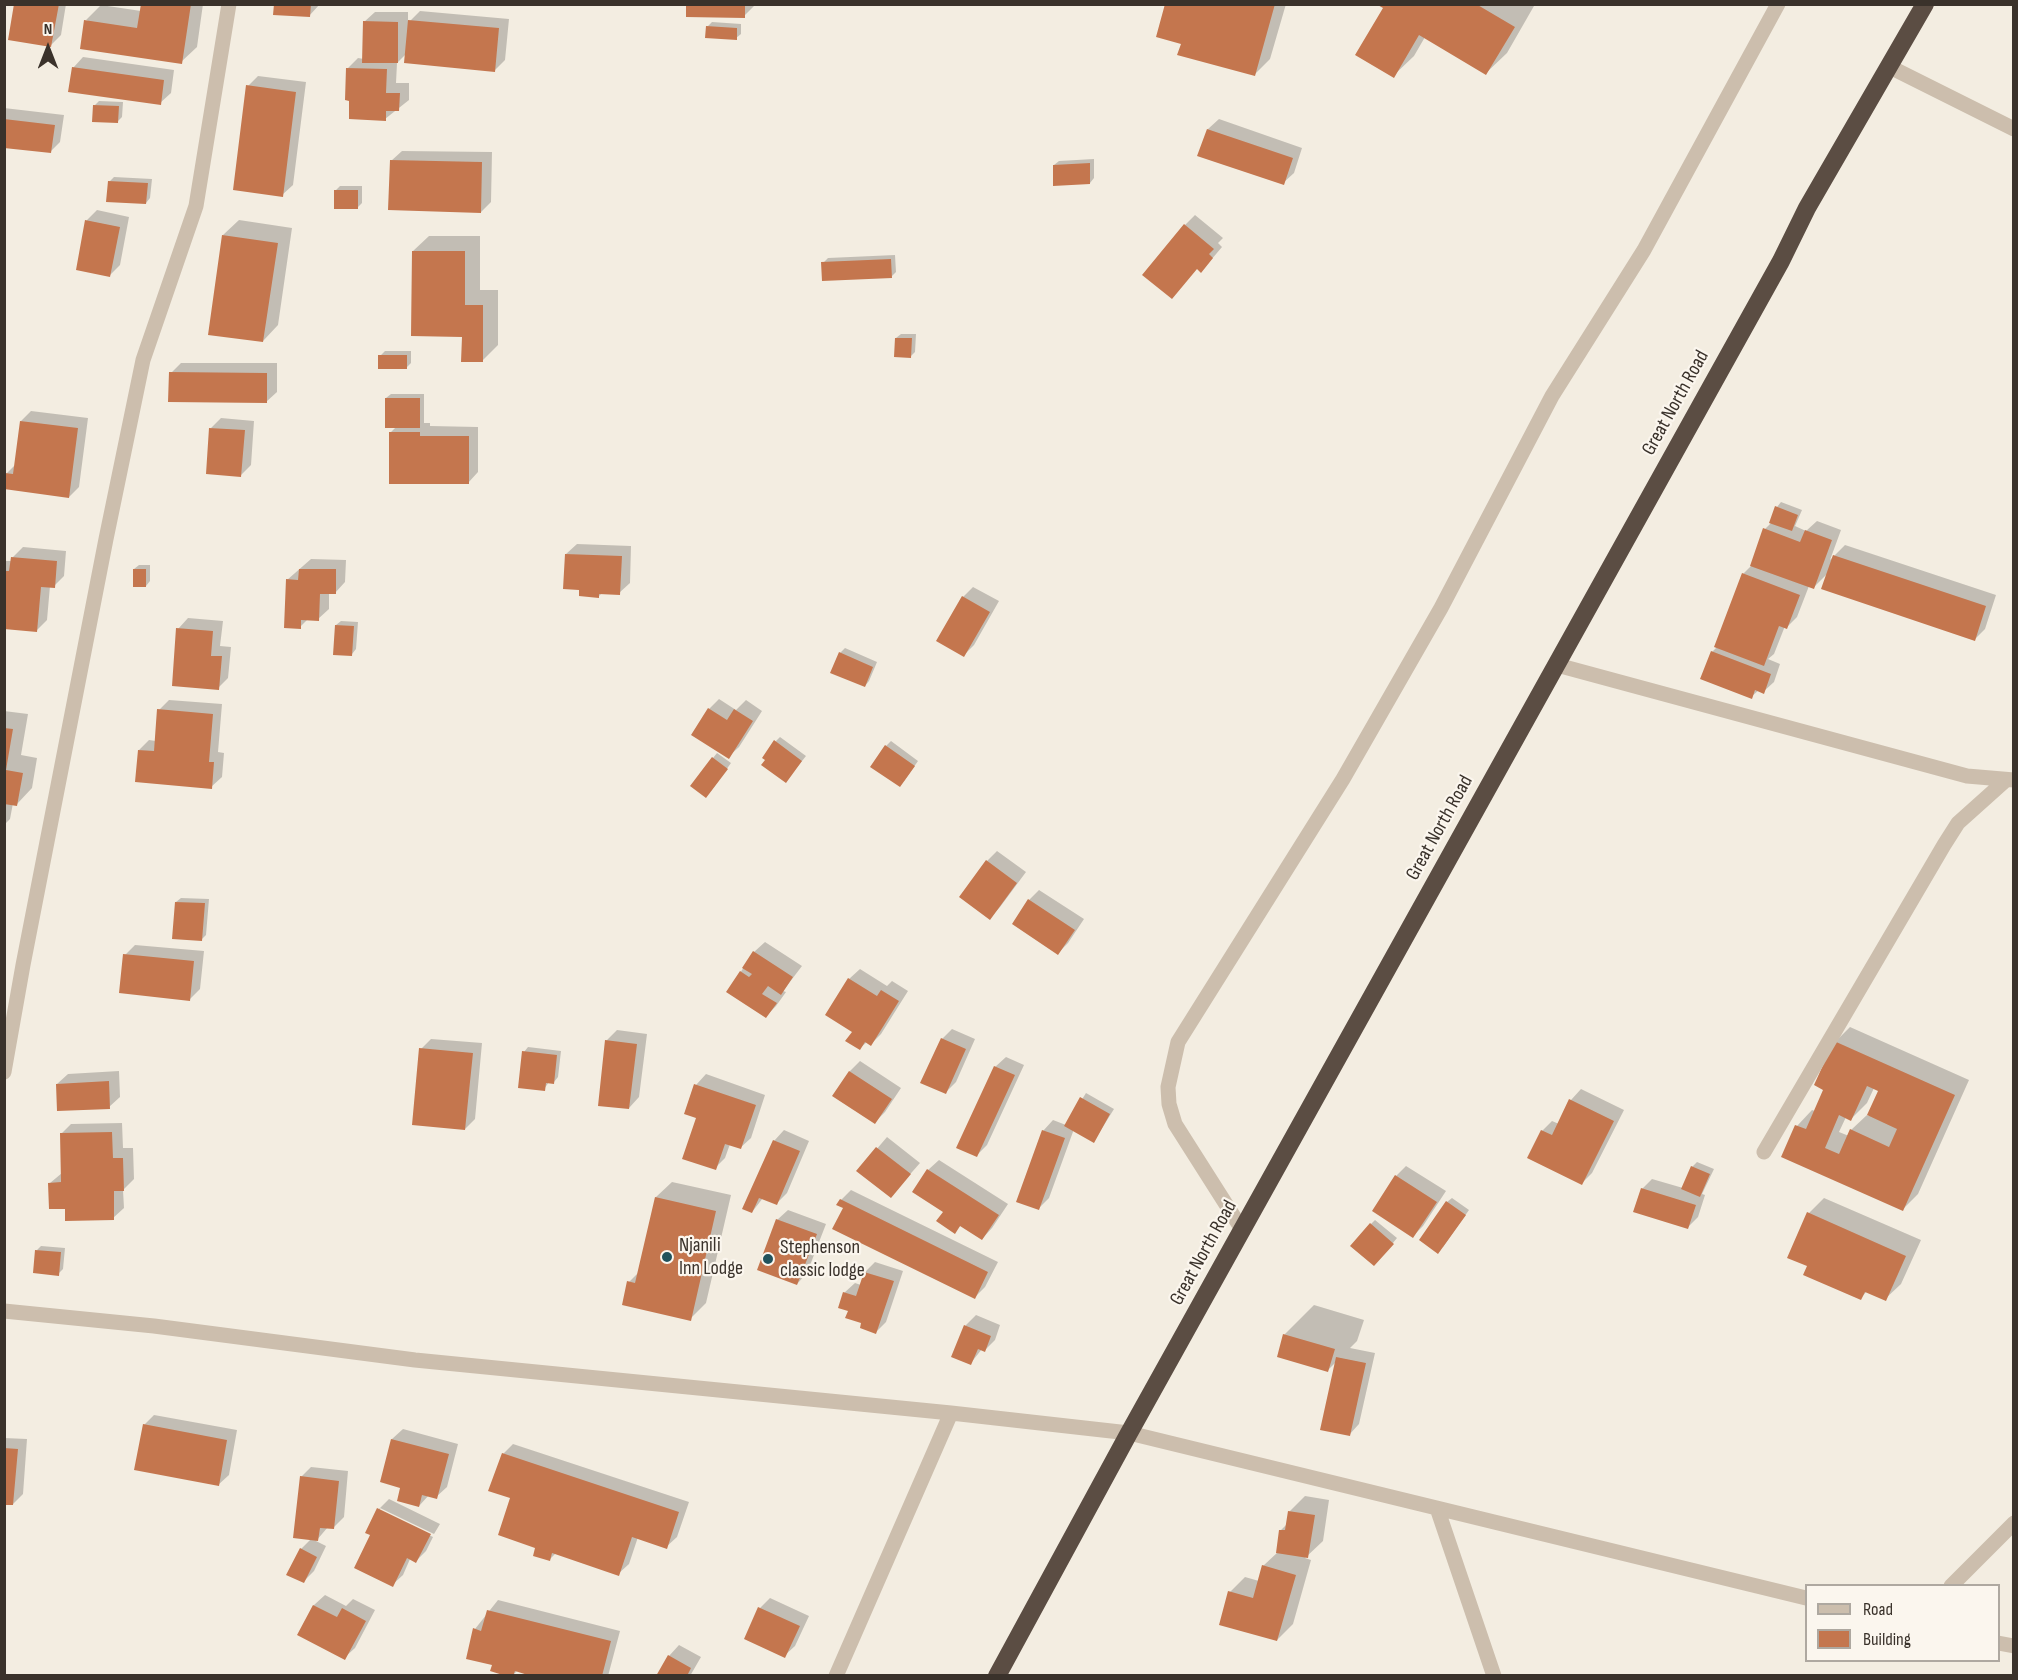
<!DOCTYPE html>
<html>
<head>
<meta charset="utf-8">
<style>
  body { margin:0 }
  #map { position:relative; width:2018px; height:1680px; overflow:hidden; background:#f3ede1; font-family:"Sofia Sans Condensed",sans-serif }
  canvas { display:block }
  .frame { position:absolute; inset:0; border:6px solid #3a322b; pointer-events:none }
  .legend { position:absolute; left:1805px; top:1584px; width:195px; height:78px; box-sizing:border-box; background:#fbf6ee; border:2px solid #aea8a0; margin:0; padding:8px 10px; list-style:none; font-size:18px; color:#3a322b }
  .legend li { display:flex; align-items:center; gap:12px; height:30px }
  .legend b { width:30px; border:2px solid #aea8a0 }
  .north { position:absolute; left:18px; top:18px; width:60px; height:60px; -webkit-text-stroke:4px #fbf6ee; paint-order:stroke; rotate:0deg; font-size:16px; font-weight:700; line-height:24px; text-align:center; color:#3a322b }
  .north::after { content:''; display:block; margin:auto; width:21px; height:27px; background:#3a322b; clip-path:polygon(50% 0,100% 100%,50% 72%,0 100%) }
</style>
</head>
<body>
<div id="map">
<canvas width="2018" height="1680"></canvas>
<div class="frame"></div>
<ul class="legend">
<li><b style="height:8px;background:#ccbead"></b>Road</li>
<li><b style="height:16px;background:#c4764e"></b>Building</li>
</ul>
<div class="north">N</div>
</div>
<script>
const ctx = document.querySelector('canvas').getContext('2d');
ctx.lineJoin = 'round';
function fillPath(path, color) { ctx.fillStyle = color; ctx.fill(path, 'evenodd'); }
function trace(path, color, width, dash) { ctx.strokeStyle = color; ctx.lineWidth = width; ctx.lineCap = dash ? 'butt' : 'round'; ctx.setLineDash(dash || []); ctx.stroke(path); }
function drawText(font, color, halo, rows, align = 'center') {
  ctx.font = font + ' "Sofia Sans Condensed",sans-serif'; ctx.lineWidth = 4.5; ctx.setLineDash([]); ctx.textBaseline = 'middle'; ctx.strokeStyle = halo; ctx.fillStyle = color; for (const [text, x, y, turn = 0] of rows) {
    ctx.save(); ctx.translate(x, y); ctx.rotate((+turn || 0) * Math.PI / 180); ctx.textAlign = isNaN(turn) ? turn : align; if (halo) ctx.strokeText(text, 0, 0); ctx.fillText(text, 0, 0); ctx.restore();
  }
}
fillPath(new Path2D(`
  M15,4H66L61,35L51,45Z
  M142,4H203L197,47L181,62L86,20L101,5L141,11Z
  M276,4H320L309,16Z
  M688,4H754V6L744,16Z
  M1166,4H1286L1270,59L1255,74L1183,43Z
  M1379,4H1531L1534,6L1507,53L1486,73L1425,37L1414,56L1393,76L1385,8Z
  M420,11L509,19L505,60L495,70L407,53L397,63L396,83H409V100L385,119L347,69L358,58L364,59V22L375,12H408V23Z
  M712,22L741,24V34L736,38L707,27Z
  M83,57L174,70L171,93L160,103L73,68Z
  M258,76L306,82L293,185L282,195L248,86Z
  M99,101L123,102L122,117L117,122L94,106Z
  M4,108L64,115L60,142L50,152L4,146Z
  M1219,119L1302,148L1294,173L1283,183L1199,155L1208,129Z
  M402,151L492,152L491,202L481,212L391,161Z
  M1094,159V178L1090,183L1054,165L1059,161Z
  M114,177L152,179L150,198L146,203L109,182Z
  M340,186H362V203L357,208L335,191Z
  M97,210L129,217L120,265L110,275L78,269L87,220Z
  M1195,215L1223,238L1218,243L1222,247L1211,260L1185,225Z
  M239,220L292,228L278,325L263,341L223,235Z
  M429,236H480V290H498V345L482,361L464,335L413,251Z
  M895,255L896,272L892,276L823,263L828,258Z
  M901,334H916L915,352L911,356L896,338Z
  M385,351H411V363L406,368L380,356Z
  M181,363H277V392L266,402L171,373Z
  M391,394H424V423H430V426L478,427V472L468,483L390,433L397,426L386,398Z
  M31,411L88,418L79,487L69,497L6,474L16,464L21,421Z
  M221,418L254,421L251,465L241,475L211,428Z
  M1781,502L1802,510L1795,526L1806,531L1817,521L1841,530L1830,560L1845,545L1996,595L1985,629L1975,639L1829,572L1814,587L1809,586L1797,617L1787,627L1785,626L1774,654L1768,659L1780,664L1774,682L1763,692L1759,690L1751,697L1712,652L1718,646L1743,574L1751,566L1765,529L1771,523L1777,507Z
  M577,544L631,546L630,583L619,593H602L599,596L581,589L566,554Z
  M23,547L66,551L64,576L54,586H50L47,620L36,631L4,587V561H12L13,557Z
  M311,559L346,560L345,582L335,593L329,592V609L318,619H308L300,627L287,580Z
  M139,565H150V581L146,586L134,569Z
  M973,587L999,601L974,645L964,655L963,597Z
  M188,618L223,621L220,646L231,647L228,678L218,688L178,629Z
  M341,621L358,622L356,649L352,654L336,625Z
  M845,648L877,662L869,681L865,686L840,653Z
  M719,699L736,710L746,700L762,711L739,747L728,757L709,709Z
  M169,700L222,704L218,752L224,753L222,777L211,787L139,750L149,740L156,741L159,710Z
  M4,711L28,714L21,755L37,758L32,788L17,804L13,803L10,819L4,825Z
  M780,737L806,756L786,781L776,741Z
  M891,741L918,761L904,781L886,746Z
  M717,753L731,763L711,791L713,758Z
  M997,851L1026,872L1000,907L990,918L987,861Z
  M1039,890L1084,919L1068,943L1058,953L1029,900Z
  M181,898L209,899L206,935L202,939L176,902Z
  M765,942L802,966L783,991L786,992L776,1006L766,1016L728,991L754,952Z
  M135,945L204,951L200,989L190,999L125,955Z
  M860,969L887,986L892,981L908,991L881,1034L871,1044L867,1042L860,1048L854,1032L827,1014L849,979Z
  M1850,1027L1969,1080L1918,1194L1903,1209L1783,1156L1797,1126L1812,1110L1815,1111L1825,1089L1835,1042ZM1874,1088L1880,1091L1869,1116L1867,1115L1851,1130L1849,1136L1839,1132L1846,1117L1851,1119L1867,1103Z
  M952,1029L975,1039L956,1082L946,1092L942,1039Z
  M617,1030L647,1034L639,1097L629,1108L606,1041Z
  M431,1039L482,1043L475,1119L465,1129L421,1049Z
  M528,1047L561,1051L558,1077L554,1082H549L544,1089L524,1052Z
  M1006,1057L1024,1065L987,1145L977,1155L995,1067Z
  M860,1061L901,1088L885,1112L875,1122L834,1095L850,1071Z
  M119,1071L120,1097L109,1107L57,1084L68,1074Z
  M706,1074L765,1095L751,1138L740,1148L730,1144L725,1158L715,1168L698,1117L696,1085Z
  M1581,1089L1624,1110L1592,1173L1582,1183L1542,1131L1552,1121L1559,1124L1571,1100Z
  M1086,1093L1114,1109L1094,1141L1074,1129L1049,1198L1039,1208L1043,1131L1053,1120L1066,1125Z
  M122,1123L123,1148H133L134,1179L123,1190L124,1208L113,1218L67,1208L50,1183L62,1173L61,1134L71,1124Z
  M784,1130L809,1141L787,1193L776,1204L763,1198L752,1212L774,1141Z
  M887,1137L920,1163L891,1196L858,1171Z
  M939,1160L1008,1204L992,1228L982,1239L961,1225L955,1232L928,1170Z
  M1697,1162L1714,1169L1702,1194L1705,1195L1698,1217L1688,1227L1642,1189L1652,1179L1683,1188L1692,1167Z
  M1406,1166L1446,1191L1423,1226L1413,1236L1396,1176Z
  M672,1182L731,1195L706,1303L690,1319L629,1282L640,1271L656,1197Z
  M851,1190L998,1262L985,1287L975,1297L845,1207L841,1200Z
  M1452,1198L1469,1210L1443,1247L1447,1202Z
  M1824,1198L1921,1240L1901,1284L1885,1299L1867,1291L1860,1299L1809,1266V1213Z
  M788,1210L826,1224L807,1273L797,1284L777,1220Z
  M1375,1220L1397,1238L1379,1260L1371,1224Z
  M41,1246L65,1248L63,1269L58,1274L37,1250Z
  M875,1262L903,1271L886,1322L876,1332L850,1310L844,1293L855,1283L861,1285L865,1272Z
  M1314,1305L1364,1320L1357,1341L1350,1348L1375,1353L1359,1424L1349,1435L1336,1362L1328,1370L1284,1335Z
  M976,1315L1000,1325L995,1340L985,1350L982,1349L970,1364L953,1357L966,1325Z
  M154,1415L237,1430L229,1475L218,1485L144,1425Z
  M403,1429L458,1444L447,1487L436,1497L429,1495L419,1506L402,1487L392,1439Z
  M4,1438L27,1439L23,1494L13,1504L4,1503Z
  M513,1444L689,1502L677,1537L666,1547L638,1537L629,1564L618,1574L556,1553L550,1559L537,1547L512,1497L503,1454Z
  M311,1467L348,1471L344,1517L333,1528L328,1527L316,1541L326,1546L314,1571L304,1581L301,1549L311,1539L301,1477Z
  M1305,1496L1329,1500L1323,1541L1305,1558L1311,1560L1293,1624L1277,1640L1230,1592L1245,1577L1259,1581L1263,1566L1278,1552L1281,1530L1287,1524L1289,1512Z
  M389,1499L440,1524L434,1534L380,1508V1512L433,1537L426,1551L416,1561L410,1559L403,1575L392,1585L372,1534L379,1509Z
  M325,1595L346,1606L353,1599L375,1610L355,1648L344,1658L299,1634L314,1605Z
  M770,1598L809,1616L795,1646L784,1656L760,1608Z
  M498,1600L620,1631L608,1676H532L518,1670L512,1676L494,1664L475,1629Z
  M679,1645L701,1657L690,1676H658L669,1656Z`), '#0003');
fillPath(new Path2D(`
  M14,4H59L51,47L8,40Z
  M141,4H191L182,64L80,49L84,20L137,28Z
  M274,4H311L310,17L273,15Z
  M686,4H745V18L686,17Z
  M1165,4H1275L1255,76L1177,55L1181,44L1156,37Z
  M1376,4H1476L1515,27L1486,75L1419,35L1394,78L1355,55L1383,8Z
  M408,20L499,28L495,72L404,63Z
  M363,21L398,22V63H362Z
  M706,26L737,28V40L705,38Z
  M72,67L164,80L161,105L68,92Z
  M346,68L387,69L386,93H400L399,111H386V121L349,119V101L345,100Z
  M246,85L296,92L283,197L233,190Z
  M93,105L119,106L118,123L92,122Z
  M4,119L55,125L51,153L4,148Z
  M1207,129L1293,158L1284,185L1197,156Z
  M390,160L482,162L481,213L388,210Z
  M1090,163V184L1053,186V165Z
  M108,181L148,183L146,204L106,202Z
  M334,190H358V209H334Z
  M85,220L120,227L110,277L76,270Z
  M1184,224L1214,249L1209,254L1213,258L1201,273L1197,269L1172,299L1142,275Z
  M222,235L278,243L263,342L208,335Z
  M412,251H465V305H483V362H461L462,337L411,336Z
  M891,259L892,278L822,281L821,262Z
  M895,338H912L911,358L894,357Z
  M378,355H407V369H378Z
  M169,372L267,373V403L168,402Z
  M385,398H420V428H385Z
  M20,421L78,428L69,498L4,489L5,473L13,474Z
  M209,428L245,430L241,477L206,474Z
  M389,432H420V436H469V484H389Z
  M1775,506L1798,515L1792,531L1769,523Z
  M1763,528L1800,542L1805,530L1832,540L1814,589L1750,566Z
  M565,554L622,556L620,595L599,594V598L579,596V590L563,589Z
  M1833,555L1986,606L1975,641L1821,589Z
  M11,557L57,561L55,588L41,587L37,632L4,629V571H9Z
  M133,569H146V587H133Z
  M299,569H336V594H320L319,621L301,620V629L284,628L286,579L298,580Z
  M1742,573L1800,595L1787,629L1779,626L1764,666L1714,647Z
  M962,596L990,612L964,657L936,641Z
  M335,625L354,626L352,656L333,655Z
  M176,628L213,631L211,656H222L219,690L172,686Z
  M1711,651L1771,674L1764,694L1755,690L1752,699L1700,679Z
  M839,652L873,667L865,687L830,673Z
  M708,708L727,720L734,709L753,721L729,759L691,735Z
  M157,709L213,714L209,762H214L212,789L135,782L138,750L154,751Z
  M4,728L13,729L6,770L23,773L17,806L4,804Z
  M774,740L802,761L786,783L761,765L765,760L762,758Z
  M885,745L915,766L900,787L870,767Z
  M712,757L728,769L706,798L690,786Z
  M986,860L1017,883L990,920L959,897Z
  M1028,899L1075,930L1058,955L1012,924Z
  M175,902L205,903L202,941L172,939Z
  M753,951L793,977L781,995L768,986L762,994L777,1003L766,1018L726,992L740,971L749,977L752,974L742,968Z
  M123,954L194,961L190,1001L119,993Z
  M848,978L877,996L881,990L899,1001L871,1046L865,1042L860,1050L845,1041L852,1032L825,1015Z
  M941,1038L966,1049L946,1094L920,1083Z
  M605,1040L637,1044L629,1109L598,1106Z
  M1834,1041L1955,1095L1903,1211L1781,1157L1795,1125L1806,1129L1823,1090L1814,1085ZM1867,1086L1878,1091L1867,1115L1897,1129L1889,1147L1850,1129L1839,1154L1825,1148L1839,1115L1851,1121Z
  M419,1048L473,1053L465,1130L412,1125Z
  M522,1051L557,1055L554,1084L546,1083L545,1091L518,1088Z
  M994,1066L1015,1075L977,1157L956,1148Z
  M849,1071L892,1099L875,1124L832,1096Z
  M109,1081L110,1109L57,1111L56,1084Z
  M694,1084L756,1105L741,1149L725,1144L716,1170L682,1159L696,1118L684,1114Z
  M1080,1097L1110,1114L1094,1143L1064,1126Z
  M1569,1099L1614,1121L1582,1185L1527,1158L1541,1130L1552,1135Z
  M1042,1130L1065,1138L1039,1210L1016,1202Z
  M112,1132L113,1158H123L124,1191H114V1220L65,1221V1209H49L48,1183L61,1182L60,1133Z
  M773,1140L800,1151L777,1205L759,1198L752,1213L742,1209Z
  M876,1147L911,1174L891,1198L856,1171Z
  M1691,1166L1710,1174L1700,1197L1681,1189Z
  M927,1169L999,1215L982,1240L960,1226L955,1234L936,1221L943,1212L912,1192Z
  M1395,1175L1437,1202L1413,1238L1372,1211Z
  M1641,1188L1696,1205L1688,1229L1633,1212Z
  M655,1197L716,1211L691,1321L622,1305L627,1281L635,1283Z
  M840,1199L988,1272L975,1299L832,1229L843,1208L836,1205Z
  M1446,1201L1466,1215L1438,1254L1419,1240Z
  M1807,1212L1906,1256L1886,1301L1865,1292L1861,1300L1803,1275L1807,1266L1787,1258Z
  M776,1219L817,1234L797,1285L757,1270Z
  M1370,1223L1394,1244L1374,1266L1350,1246Z
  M35,1250L61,1252L59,1276L33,1273Z
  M864,1272L894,1281L876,1334L860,1328L861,1323L845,1318L848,1311L838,1308L843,1292L856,1296Z
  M964,1325L991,1336L985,1352L978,1349L971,1365L951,1357Z
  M1283,1334L1335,1349L1328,1372L1277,1357Z
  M1336,1357L1366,1363L1350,1436L1320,1430Z
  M143,1424L227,1440L219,1486L134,1470Z
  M391,1439L449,1454L437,1499L422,1495L419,1507L397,1501L400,1488L380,1482Z
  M4,1448L18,1449L13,1505H4Z
  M502,1453L679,1512L667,1549L632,1537L619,1576L552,1553L550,1561L533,1556L535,1548L498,1535L510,1498L488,1491Z
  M300,1476L339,1481L334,1529L320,1528L318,1541L293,1538Z
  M377,1508L431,1534L416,1563L407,1558L393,1587L354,1568L370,1535L365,1533Z
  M1288,1511L1315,1515L1308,1558L1276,1553L1279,1530H1285Z
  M300,1548L317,1557L304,1583L286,1575Z
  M1262,1565L1296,1575L1277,1641L1219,1625L1228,1591L1253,1598Z
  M313,1605L337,1617L342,1608L366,1621L345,1660L297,1635Z
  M758,1607L800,1626L785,1658L744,1639Z
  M487,1610L611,1641L602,1676H531L515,1671L513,1676H506L490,1671L492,1665L466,1659L473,1628L481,1631Z
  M668,1655L691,1668L687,1676H656Z`), '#c4764e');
trace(new Path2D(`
  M1890,67L2014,129
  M1557,665L1967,776L2014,780
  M4,1072L23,965L106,539L143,360L196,206L229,4
  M1764,1152L1944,845L1958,823L2006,780
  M1243,1231L1175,1124L1169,1104L1168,1087L1178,1042L1343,779L1441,608L1552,396L1644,250L1778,4
  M4,1311L154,1326L415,1360L951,1413L1129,1433L1806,1598
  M1437,1508L1494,1676
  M1951,1586L2014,1523
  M1998,1643L2014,1646
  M836,1676L951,1413`), '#ccbead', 15);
trace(new Path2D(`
  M997,1676L1129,1433L1781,261L1807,208L1925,4`), '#5b4d43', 18);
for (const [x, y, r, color] of [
  [667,1257,6,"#21525c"],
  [768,1259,6,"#21525c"]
]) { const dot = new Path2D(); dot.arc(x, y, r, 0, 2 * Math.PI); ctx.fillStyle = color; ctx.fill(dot); trace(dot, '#fbf6ee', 2); }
drawText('20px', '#3a322b', '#fbf6ee', [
  ["Great North Road",1676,403,-61],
  ["Great North Road",1440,828,-61],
  ["Great North Road",1204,1253,-61]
]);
drawText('20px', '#3a322b', '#fbf6ee', [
  ["Njanili",679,1246],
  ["Inn Lodge",679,1269],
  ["Stephenson",780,1248],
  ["classic lodge",780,1271]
], 'left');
</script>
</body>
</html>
